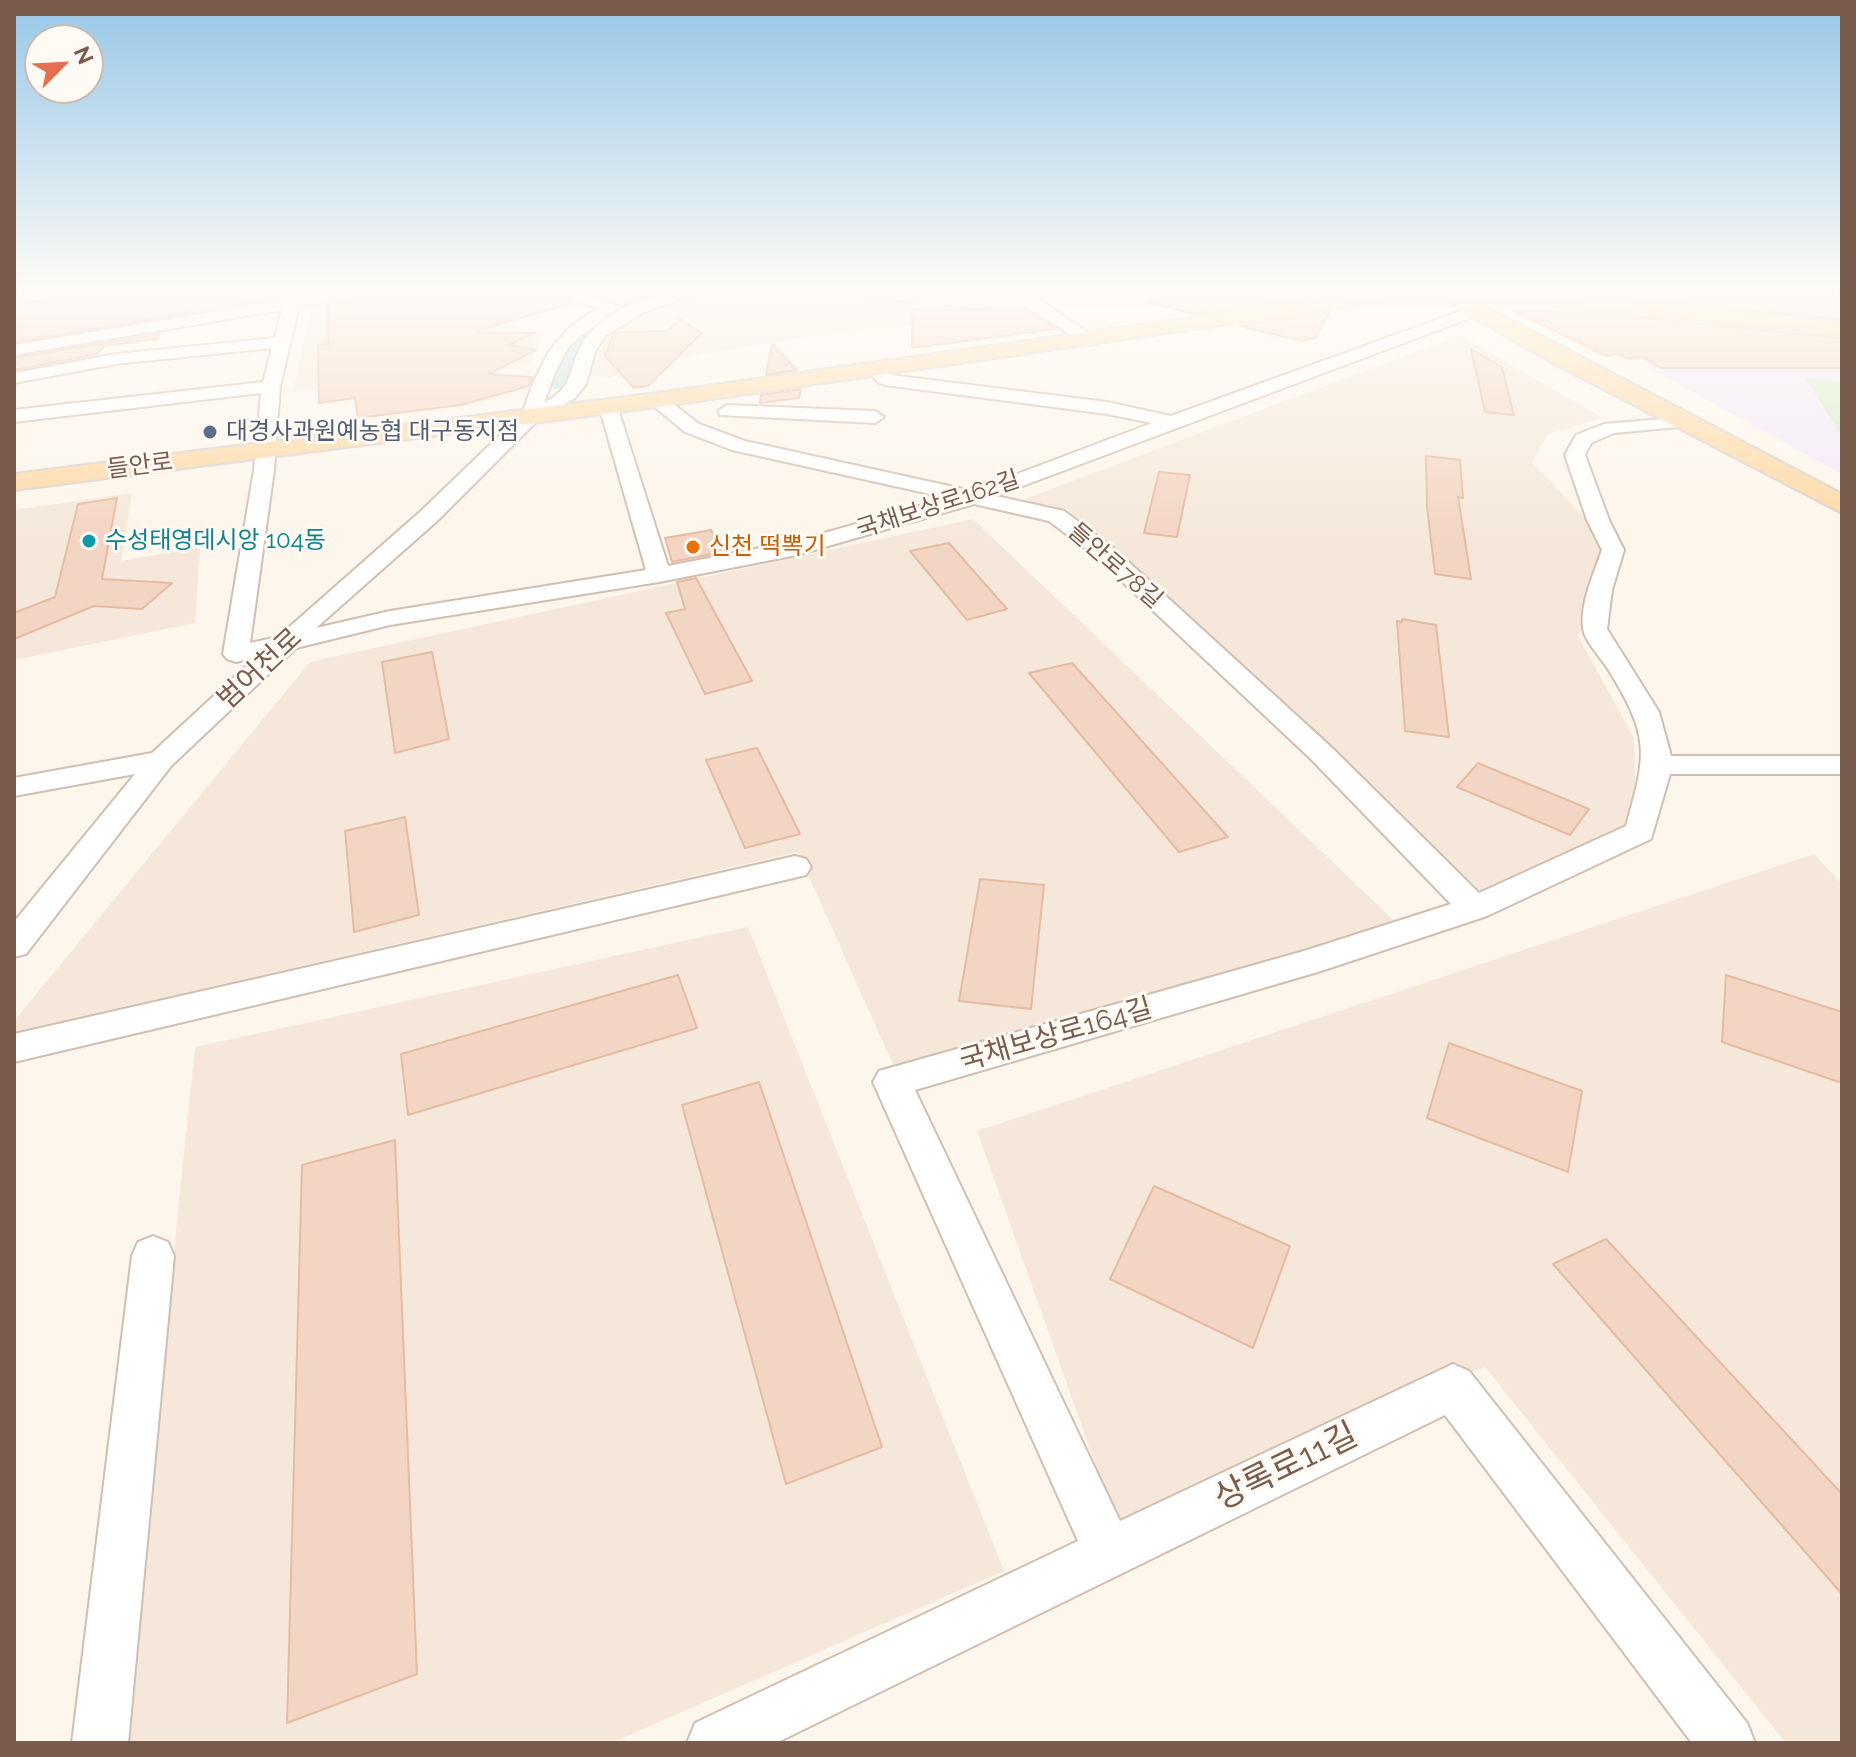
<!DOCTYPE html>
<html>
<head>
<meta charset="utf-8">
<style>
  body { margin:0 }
  #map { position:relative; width:1856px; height:1757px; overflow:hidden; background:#fdf6ec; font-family:Raleway,sans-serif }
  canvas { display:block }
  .frame { position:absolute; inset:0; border:16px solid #7a5c4d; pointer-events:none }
  .north { position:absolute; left:24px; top:24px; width:80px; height:80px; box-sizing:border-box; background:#fffaf3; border:2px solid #cabbb1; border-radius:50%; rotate:66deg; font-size:22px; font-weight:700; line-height:32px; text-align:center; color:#7a5c4d }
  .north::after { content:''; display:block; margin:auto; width:28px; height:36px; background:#e76f51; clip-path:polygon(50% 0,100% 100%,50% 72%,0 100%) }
</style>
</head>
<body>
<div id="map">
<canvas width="1856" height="1757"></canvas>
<div class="frame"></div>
<div class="north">N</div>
</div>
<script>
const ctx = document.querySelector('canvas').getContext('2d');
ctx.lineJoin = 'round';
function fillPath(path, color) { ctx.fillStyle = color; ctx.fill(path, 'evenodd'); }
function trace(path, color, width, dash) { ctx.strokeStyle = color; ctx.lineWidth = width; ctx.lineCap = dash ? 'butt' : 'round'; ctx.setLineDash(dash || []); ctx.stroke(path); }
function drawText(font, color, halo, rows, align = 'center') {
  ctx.font = font + ' Raleway,"Noto Sans KR",sans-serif'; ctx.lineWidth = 6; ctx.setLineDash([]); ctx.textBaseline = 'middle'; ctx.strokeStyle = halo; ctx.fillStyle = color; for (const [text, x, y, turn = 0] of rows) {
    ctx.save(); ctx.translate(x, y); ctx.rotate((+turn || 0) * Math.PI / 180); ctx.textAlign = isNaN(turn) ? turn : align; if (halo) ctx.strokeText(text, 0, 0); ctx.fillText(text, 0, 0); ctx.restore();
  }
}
fillPath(new Path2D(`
  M384,292H552L561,296L530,309L517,326L544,334L529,364L293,392L311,308L325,302Z
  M703,292H857L989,307L975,322L868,328L816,335L671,359L609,378L589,375L599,351L618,328Z
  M1460,335L1603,418L1548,434L1532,462L1590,523L1606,557L1578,636L1634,738L1637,845L1491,900L1090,526L1006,506Z
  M132,493L121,561L200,547L195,623L14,660V510Z
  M973,519L1405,931L898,1076L798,852L14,1032V1021L310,662Z
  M1814,854L1842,884V1743H1786L1485,1367L1122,1539L977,1131Z
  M748,927L1004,1571L611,1743H123L195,1047Z`), '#f5e8da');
fillPath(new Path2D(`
  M1842,350V474L1656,372L1636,354Z`), '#f3e8fa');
fillPath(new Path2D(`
  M1805,378L1842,382V436Z`), '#d8ecc9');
fillPath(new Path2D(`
  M643,292H679L675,298L604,330L590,342L567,386L556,389L545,386L540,379L566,331L584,318Z
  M896,292H984L986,295L982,301L972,303L910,300L900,298Z
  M1037,292H1088L1084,298C1070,301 1055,301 1041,298Z`), '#bfe3e8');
const building = new Path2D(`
  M52,292H285L276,298L14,342V303L49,300Z
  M423,292H556L560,298L573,303L478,330L479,333H535L509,345L536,350L489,374L532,377L529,386L461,405L358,418L355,398L319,403L318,345L329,344L328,306Z
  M1212,292H1299L1311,298L1195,314L1146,302Z
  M1596,292H1842V320L1596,295Z
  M912,310H1026L1056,329L912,348Z
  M1512,310L1597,313L1842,338V368H1661L1643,357L1629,359L1619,354L1607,356Z
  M1330,312L1315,338L1301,341L1240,326Z
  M680,319L702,333L648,386L634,388L605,356L613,335L618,332L667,331Z
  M159,334L158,339L104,346L97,354L14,370V358Z
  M772,344L797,370L766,375Z
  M1471,349L1502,367L1514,415L1485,412Z
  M801,389L799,398L760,403L761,395Z
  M1426,456L1460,460L1463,498L1458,497L1471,579L1435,574L1427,507Z
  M1159,472L1190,475L1177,537L1144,533Z
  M117,498L102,579L172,583L142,609L94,606L14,639V613L55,597L78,504Z
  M711,530L722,552L672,562L665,538Z
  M949,543L1007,609L967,620L910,551Z
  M696,578L752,681L705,694L666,613L685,609L677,582Z
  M1402,619L1436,625L1449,737L1405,731L1397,621L1402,622Z
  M432,652L449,739L395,753L382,662Z
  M1072,663L1228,837L1179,852L1029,673Z
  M757,748L800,834L745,848L706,760Z
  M1478,763L1589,809L1570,835L1457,787Z
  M405,817L419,915L354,932L345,831Z
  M980,879L1044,885L1031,1009L959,1001Z
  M678,975L697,1028L408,1115L401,1054Z
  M1726,975L1842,1012V1083L1722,1042Z
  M1449,1043L1582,1091L1568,1172L1427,1118Z
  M759,1082L882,1447L786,1484L682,1105Z
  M395,1140L417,1674L287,1723L302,1165Z
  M1154,1186L1290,1246L1253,1348L1110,1279Z
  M1606,1239L1842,1494V1594L1553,1264Z`);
fillPath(building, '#f3d5c3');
trace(building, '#e6bba3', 2);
const minor = new Path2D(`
  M288,292H302L301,298L338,292H372L364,297L299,307L280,386L274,470L250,643L278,637L421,511L522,414L533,383L549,351L570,327L598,308L561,295L559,292H580L619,307L570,345L557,368L544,403C574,386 567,374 580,348C598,309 659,290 699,292L642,313L605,336L595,352L586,384L575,398L538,420L437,521L316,628L390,611L646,570L599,406L601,402L608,400L617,406L668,566L796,541L948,498L732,450L685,432L651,404L648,400L651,396H663L699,424L745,441L972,491L1152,423L1107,414L885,385C877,383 873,377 868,370L871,366H883L891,375L1107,402L1171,416L1469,308H1481V314L996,496L1064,511L1111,546L1331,747L1479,893L1626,826C1647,753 1650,737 1608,669C1601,658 1584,640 1583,628C1580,603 1594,573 1602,550L1587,520L1565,455L1576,435L1604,424L1686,417L1688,421L1679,427L1614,433L1591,443L1585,455L1609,520L1624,550L1612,590L1607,629L1659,712L1671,756H1842V774H1670L1651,839L1487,916L1321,971L915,1090L1120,1521L1453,1364L1469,1371L1747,1723L1755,1743H1692L1445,1415L776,1743H687L695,1723L1078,1541L873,1082L879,1071L1304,951L1451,904L1311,759L1095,556L1049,521L974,504L797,555L659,582L390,625L296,648L171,766L26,954L14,957V922L135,774L14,796V778L152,753L256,657L236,662L227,659L223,654L254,470L261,393L14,422V410L263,382L272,348L116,364L14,383V373L116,354L275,338L282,310L14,355V345L285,300Z
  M860,292L1016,297L1013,292H1028L1099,340L1091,345L1085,344L1025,306L968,307L868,297Z
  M727,405L875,411L884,417L875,423L720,415L718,411Z
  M795,856L806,859L811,867L806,875L14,1062V1034Z
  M153,1236L168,1242L174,1256L128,1743H72L132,1256L138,1242Z`);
const major = new Path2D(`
  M1373,292H1539L1842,323V335L1539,304L1475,301L1842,494V513L1557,365L1468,315L1450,300L1402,299L657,407L14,490V474L657,393Z`);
trace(minor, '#d1beb0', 4);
trace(major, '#dad1cd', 4);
fillPath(minor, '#fff');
fillPath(major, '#fbd9a5');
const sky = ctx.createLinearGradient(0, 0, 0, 538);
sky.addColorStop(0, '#97c7e8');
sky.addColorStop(0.54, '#fefbf6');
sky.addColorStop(1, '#fefbf600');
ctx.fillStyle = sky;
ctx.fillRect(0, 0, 1856, 538);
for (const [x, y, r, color] of [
  [210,432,8,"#5c6f8a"],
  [89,541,8,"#0f9aa8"],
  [693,547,8,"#e8710a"]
]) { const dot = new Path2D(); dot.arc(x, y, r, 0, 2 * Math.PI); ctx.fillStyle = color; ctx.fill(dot); trace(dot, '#fffaf3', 3); }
drawText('24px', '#4e5e75', '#fffaf3', [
  ["대경사과원예농협 대구동지점",226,432]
], 'left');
drawText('24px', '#7a5c4d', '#fffaf3', [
  ["들안로",140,466,-7],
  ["국채보상로162길",938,505,-18],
  ["들안로78길",1115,566,41]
]);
drawText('24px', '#0d838f', '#fffaf3', [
  ["수성태영데시앙 104동",105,541]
], 'left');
drawText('24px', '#c56008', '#fffaf3', [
  ["신천 떡뽁기",709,547]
], 'left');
drawText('28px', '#7a5c4d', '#fffaf3', [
  ["범어천로",260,669,-43],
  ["국채보상로164길",1056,1035,-16]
]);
drawText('34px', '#7a5c4d', '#fffaf3', [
  ["상록로11길",1286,1467,-26]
]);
</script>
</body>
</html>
